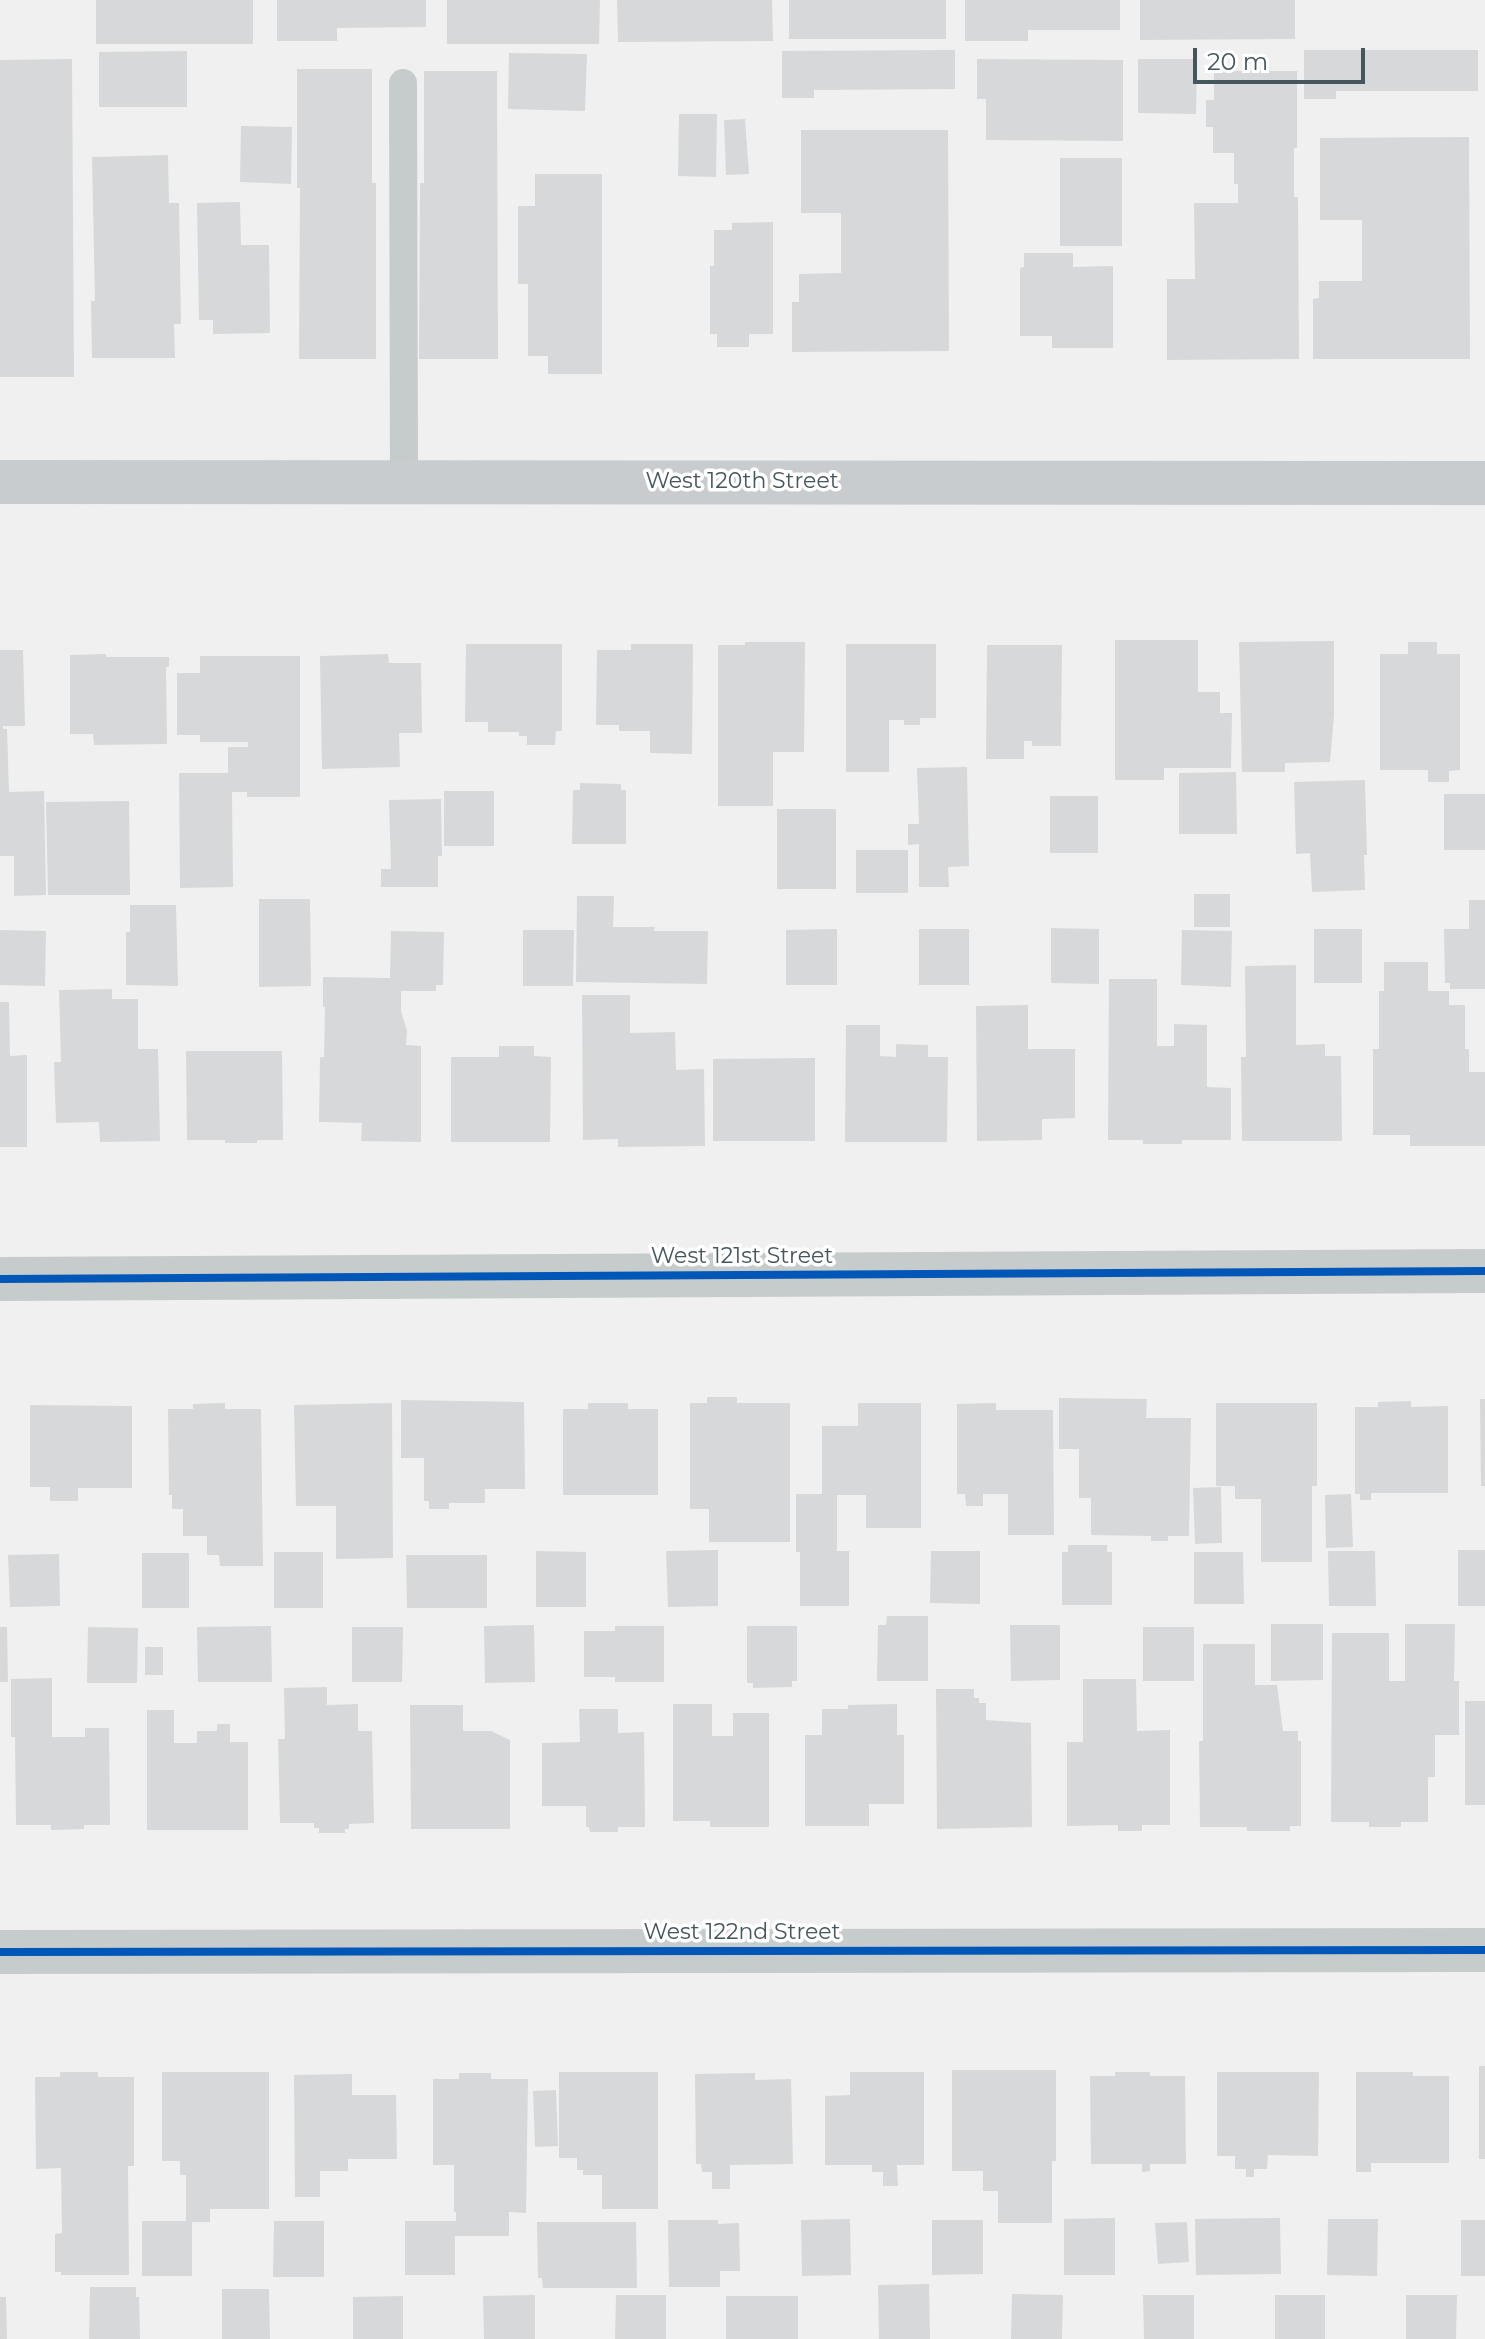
<!DOCTYPE html>
<html>
<head>
<meta charset="utf-8">
<style>
  body { margin:0 }
  #map { position:relative; width:1485px; height:2339px; overflow:hidden; background:#f0f0f0; font-family:Montserrat,sans-serif }
  canvas { display:block }
  .scale { position:absolute; left:1193px; top:48px; width:172px; height:36px; box-sizing:border-box; border:4px solid #46565d; border-top:0; padding-left:10px; font-size:24px; line-height:28px; white-space:nowrap; color:#46565d; -webkit-text-stroke:6px #fff; paint-order:stroke }
</style>
</head>
<body>
<div id="map">
<canvas width="1485" height="2339"></canvas>
<div class="scale">20 m</div>
</div>
<script>
const ctx = document.querySelector('canvas').getContext('2d');
ctx.lineJoin = 'round';
function fillPath(path, color) { ctx.fillStyle = color; ctx.fill(path, 'evenodd'); }
function trace(path, color, width, dash) { ctx.strokeStyle = color; ctx.lineWidth = width; ctx.lineCap = dash ? 'butt' : 'round'; ctx.setLineDash(dash || []); ctx.stroke(path); }
function drawText(font, color, halo, rows, align = 'center') {
  ctx.font = font + ' Montserrat,sans-serif'; ctx.lineWidth = 7; ctx.setLineDash([]); ctx.textBaseline = 'middle'; ctx.strokeStyle = halo; ctx.fillStyle = color; for (const [text, x, y, turn = 0] of rows) {
    ctx.save(); ctx.translate(x, y); ctx.rotate((+turn || 0) * Math.PI / 180); ctx.textAlign = isNaN(turn) ? turn : align; if (halo) ctx.strokeText(text, 0, 0); ctx.fillText(text, 0, 0); ctx.restore();
  }
}
fillPath(new Path2D(`
  M96,0H253V44H96Z
  M277,0H426V27L337,28V41H277Z
  M447,0H600L599,44H447Z
  M617,0H772L773,41L618,42Z
  M789,0H946V39H789Z
  M965,0H1120V30H1028V41H965Z
  M1140,0H1295V39L1140,40Z
  M955,50V89L814,90V98H782V51Z
  M1304,50H1478V91H1336V99H1304Z
  M187,51V107H99V52Z
  M509,53L587,54L585,111L508,109Z
  M72,59L74,377H0V60Z
  M977,59L1123,60V141L986,140V99H977Z
  M1138,59H1197L1196,114L1138,113Z
  M297,69H372V183H376V359H299L300,188H297Z
  M424,71H497L498,359H419L420,183H424Z
  M1214,71H1297V148H1294V197H1298L1299,359L1167,360V279H1195L1194,203H1238V184H1234V153H1213V127H1206V100H1214Z
  M679,114H717L716,177L678,176Z
  M745,119L749,174L726,175L724,120Z
  M241,126L292,127L291,184L240,182Z
  M801,130H948L949,351L792,352V302H799V274L841,273V213H801Z
  M1469,137L1470,359H1313V299L1319,298V281H1362V220H1320V138Z
  M168,155L169,203H179L181,324H174L175,358H92L91,301H95L92,157Z
  M1060,158H1122V246H1060Z
  M535,174H602V374H548V356H528V284H518V206H535Z
  M240,202L241,245H269L270,333L213,334V320H199L197,203Z
  M773,222V334H749V347H717V334H710V266H714V230H732V223Z
  M1024,253H1073V267L1113,266V348H1052V336H1020V268L1024,267Z
  M1115,640H1198V692H1220V713H1232L1231,768H1164V780H1115Z
  M1334,641V715L1330,762L1285,763V772H1242L1239,642Z
  M745,642H805L804,752H773V806H718V645H745Z
  M1408,642H1437V654H1460V770L1449,771V782H1428V770H1380V654H1408Z
  M466,644H562V731H556L555,745H527V736H519V732H488V722H465Z
  M631,644H693L692,754L650,753V731H619V725H596L597,650H631Z
  M846,644H936V718H920V725H904V720H889V772H846Z
  M987,645H1062L1061,746H1032V741H1024V759H986Z
  M0,650H23L25,726H3V729H7L9,792L44,791L46,895L14,896V856H0Z
  M106,654V657H169V667H166L167,744L94,745L93,734H70V655Z
  M388,654L389,663H421L422,733H399L400,767L322,769L320,656Z
  M200,656H300V797H247V792H232L233,887L180,888L179,773H228V747H248V742H200V735H177V673H200Z
  M967,767L969,866L948,867L949,887H919V844L908,845V824H919L917,768Z
  M1236,772L1237,834H1179V773Z
  M1365,780L1367,855H1364L1365,890L1312,892L1310,853L1296,854L1294,782Z
  M580,783L621,784V790H626V844H572L573,790H580Z
  M444,791H494V846H444Z
  M1444,794H1485V850H1444Z
  M1050,796H1098V853H1050Z
  M441,799L442,856H438V887H381V869H391L389,800Z
  M129,801L130,895H48L46,802Z
  M777,809H836V889H777Z
  M856,850H908V893H856Z
  M1194,894H1230V927H1194Z
  M577,896H614L613,927H655L654,931H708L707,984L576,982Z
  M259,899H310L311,986L259,987Z
  M1469,900H1485V989H1450V983H1445L1444,929H1469Z
  M130,905H176L178,986L126,985V932H130Z
  M1051,928L1099,929V984L1051,983Z
  M837,929V985H786V930Z
  M919,929H969V985H919Z
  M1314,929H1362V983H1314Z
  M0,930L46,931L45,986L0,985Z
  M523,930H574L573,986H523Z
  M1182,930L1232,931L1231,987L1181,985Z
  M391,931L444,932L443,985H436V991H401V1011L407,1031L406,1045L421,1046V1142L361,1141L362,1123L319,1122L320,1057H324L325,1007H323V977L390,978Z
  M1384,962H1428V991H1449V1005H1465V1049H1469V1072H1485V1146H1410V1135H1373V1049H1379V991H1384Z
  M1296,965V1045L1325,1044V1056H1341L1342,1141H1242L1241,1057H1246L1245,966Z
  M1109,979H1157V1046H1174V1024L1207,1025V1087L1231,1088V1140H1182V1144H1143V1140H1108Z
  M112,989V999H138V1049H158L160,1141L100,1142L99,1122L56,1123L54,1062H61L59,990Z
  M582,995H630V1033L675,1032L676,1070L704,1069L705,1146L618,1147V1139L583,1140Z
  M0,1002H9L10,1056L27,1055V1147H0Z
  M1028,1005V1049H1075V1118L1042,1119V1140L977,1141L976,1006Z
  M846,1025H880V1056L896,1057V1044L928,1045V1057H948L947,1142H845Z
  M499,1046H534V1056L551,1057L550,1142H451V1057H499Z
  M186,1051H282L283,1140H257V1143H225V1140H187Z
  M815,1058V1141H713V1059Z
  M707,1397H737V1403H790V1542H709V1509H690V1403H707Z
  M1059,1398L1147,1399L1146,1418H1191L1189,1536H1168V1541H1151V1536L1091,1535V1498H1079V1449H1059Z
  M1480,1399H1485V1486H1481Z
  M401,1400L524,1402L525,1489H485V1503H449V1509H429V1501H424V1458H401Z
  M1411,1401V1407L1448,1406V1493H1371V1500H1360V1494H1355V1407H1378V1402Z
  M225,1403V1409H261L263,1566H220L219,1555H207V1536H183V1509H172V1495H169L168,1409H193V1404Z
  M392,1403L393,1558L336,1559V1506H296L294,1405Z
  M588,1403H628V1409H658V1495H563V1409H588Z
  M858,1403H921V1528H866V1495H837V1551H849V1606H800V1552H796V1494H822V1426H858Z
  M996,1403V1410H1053L1054,1535H1008V1494H983V1506H966L965,1494H957V1404Z
  M1216,1403H1317V1486H1312V1562H1261V1499H1235V1486H1216Z
  M30,1405L132,1406V1488H78V1501H50V1487H30Z
  M1221,1487L1222,1543L1195,1544L1193,1488Z
  M1351,1494L1353,1547L1326,1548L1325,1495Z
  M1068,1545H1107V1552H1112V1605H1062V1552H1068Z
  M718,1550V1606L668,1607L666,1551Z
  M1458,1550H1485V1606H1458Z
  M536,1551L586,1552V1607H536Z
  M931,1551H980V1604L930,1603Z
  M1328,1551H1375L1376,1606H1329Z
  M274,1552H323V1608H274Z
  M1194,1552H1243L1244,1604H1194Z
  M142,1553H189V1608H142Z
  M59,1554L60,1606L10,1607L8,1555Z
  M406,1555H487V1608H407Z
  M887,1616H928V1681H877L878,1625H886Z
  M1271,1624H1323V1680L1271,1681Z
  M1405,1624H1455L1454,1681H1459V1735H1435V1777H1428V1822H1401V1827H1369V1822H1331L1332,1633H1389V1681H1405Z
  M534,1625L535,1682L485,1683L484,1626Z
  M1010,1625H1060V1680L1011,1681Z
  M271,1626L272,1682H198L197,1627Z
  M615,1626H664V1682H615V1677H584V1631H615Z
  M747,1626H797V1681H792V1687L753,1688V1683H747Z
  M0,1627H7L8,1682H0Z
  M88,1627L138,1628L137,1683H87Z
  M352,1627H403L402,1682H352Z
  M1143,1627H1194V1681H1143Z
  M1203,1644H1255V1685H1277L1283,1731H1298V1741H1301V1826H1290V1831H1247V1827H1200L1199,1741H1203Z
  M145,1647H163V1675H145Z
  M52,1678V1737H85V1728H109L110,1825H84V1829L51,1830V1825H16L15,1737H11V1679Z
  M1083,1679H1136L1137,1731L1170,1730V1825H1142V1831H1118V1825L1067,1826V1742H1083Z
  M327,1687V1705L358,1704V1731H372L374,1823L349,1824V1829H345V1833H319V1828H314V1823H280L278,1739H285L284,1688Z
  M936,1689H974V1698H979V1703H986V1720L1031,1723L1032,1827L937,1829Z
  M1465,1701H1485V1805H1465Z
  M673,1704H712V1736H733V1713H769V1827H710V1821H673Z
  M897,1704V1735H904V1804H869V1826H805V1735H822V1709H848V1705Z
  M410,1705H463V1731H491L510,1740V1829H411Z
  M579,1709H618V1733L644,1732L645,1827H618V1832H590L589,1827H586V1806H542V1743L580,1742Z
  M147,1710H174V1743H197V1731H217V1724H230V1742H248V1830H147Z
  M1479,2066H1485V2159H1479Z
  M952,2070H1056V2161H1052V2223H998V2191H983V2171H952Z
  M60,2072H98V2077H134V2166H128L129,2275H61V2272H55V2234L62,2233L61,2168L36,2169L35,2077H60Z
  M162,2072H269V2209H210V2222H192V2276H142V2221H186V2175H180V2161H162Z
  M559,2072H658V2209H602V2175H583V2170H577V2158H559Z
  M850,2072H924V2165H897L898,2186H883V2172H872V2165H825V2096L850,2095Z
  M1115,2072H1150V2076H1185L1186,2164H1150V2171L1142,2172V2164H1091L1090,2076H1115Z
  M1217,2072H1319L1318,2156L1268,2155L1267,2169H1254V2177H1246V2169H1235V2156H1217Z
  M1356,2072H1413V2076H1449V2163H1371V2172H1356Z
  M459,2073H491V2079H528L526,2213L509,2212V2236H455V2275H405V2221H456V2212H454V2165H433V2079H459Z
  M755,2073V2080L791,2079L793,2164L730,2165V2189H712V2172H702L701,2164H696L695,2074Z
  M352,2074V2095H396L397,2159H348V2171H320V2197H295L294,2075Z
  M556,2090L558,2146L535,2147L533,2091Z
  M1115,2218V2275H1064V2219Z
  M1280,2218L1281,2274L1196,2275L1195,2219Z
  M850,2219L851,2275L802,2276L801,2220Z
  M1328,2219H1378L1377,2276L1327,2275Z
  M668,2220H718V2224L739,2223L740,2271H720V2287H669Z
  M932,2220H983V2274L932,2275Z
  M1461,2220H1485V2276H1461Z
  M274,2221H324V2277H273Z
  M537,2222H636L637,2288H543L542,2278H538Z
  M1187,2222L1189,2262L1158,2264L1155,2223Z
  M929,2284L930,2339H879L878,2285Z
  M90,2287H136V2297H139L140,2339H89Z
  M222,2289H269L270,2339H222Z
  M1012,2294L1063,2295L1062,2339H1011Z
  M535,2295V2339H484L483,2296Z
  M616,2295H666V2339H615Z
  M1143,2295H1194V2339H1144Z
  M1275,2295H1325V2339H1275Z
  M1406,2295H1457L1456,2339H1406Z
  M403,2296V2339H353V2297Z
  M726,2296H798V2339H726Z
  M0,2297H6L7,2339H0Z`), '#d7d8d9');
trace(new Path2D(`
  M403,83L404,482`), '#c6cbcc', 28);
trace(new Path2D(`
  M0,1279L1485,1271
  M0,1952L1485,1950`), '#c6cbcc', 44);
trace(new Path2D(`
  M0,482L1485,483`), '#c8ccce', 44);
trace(new Path2D(`
  M0,1279L1485,1271
  M0,1952L1485,1950`), '#0057b8', 8);
drawText('22px', '#46565d', '#fff', [
  ["West 120th Street",742,482],
  ["West 121st Street",742,1257],
  ["West 122nd Street",742,1933]
]);
</script>
</body>
</html>
